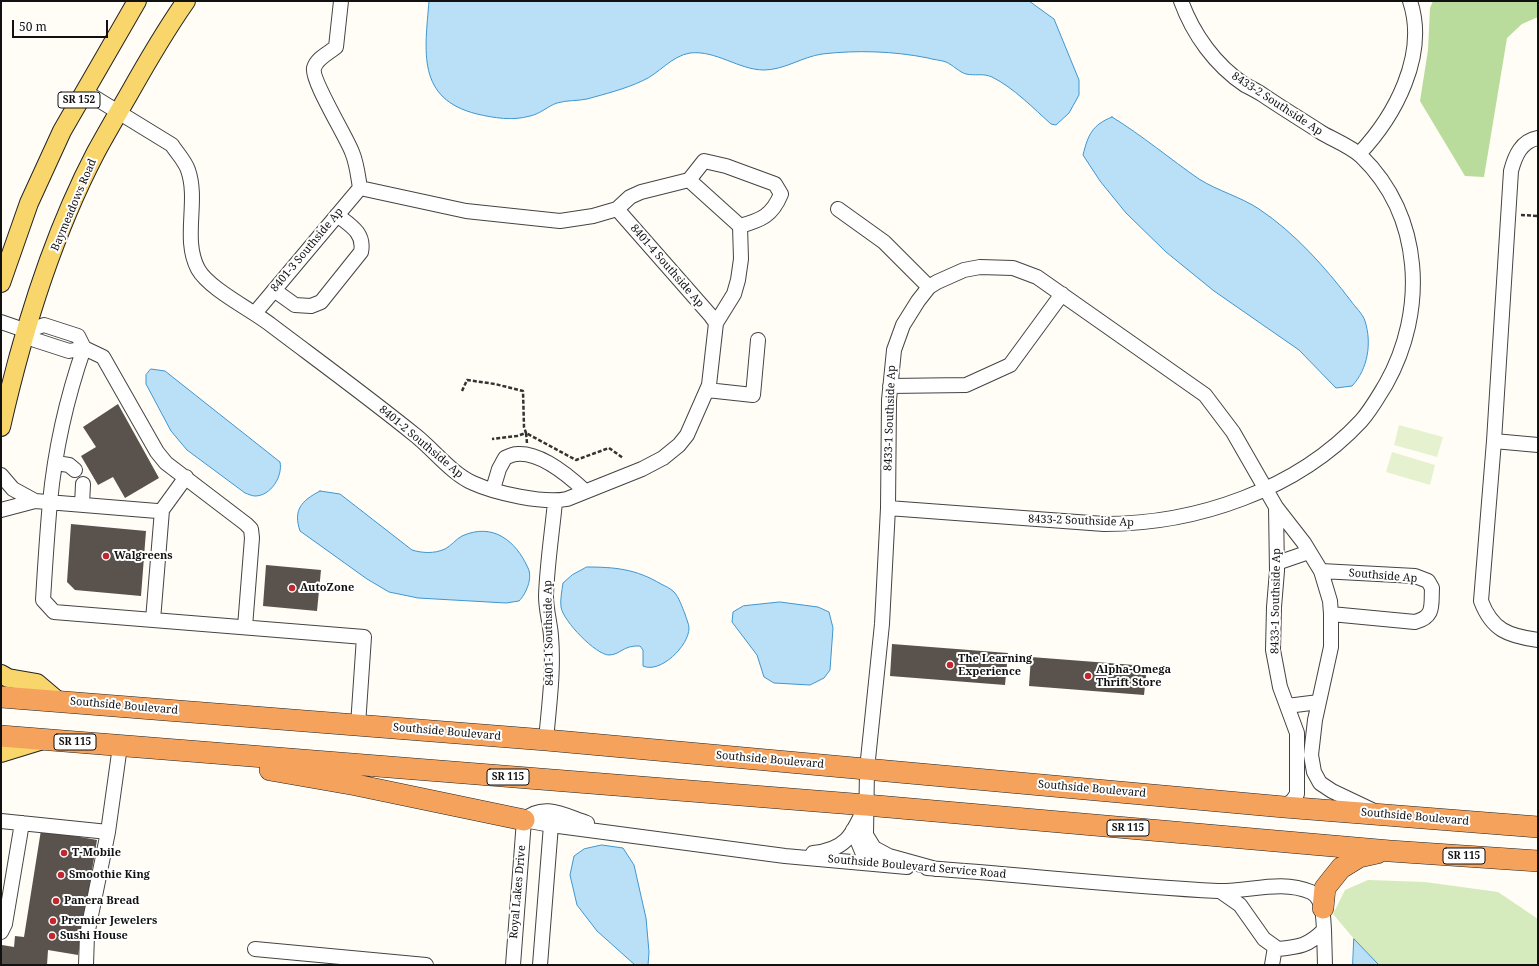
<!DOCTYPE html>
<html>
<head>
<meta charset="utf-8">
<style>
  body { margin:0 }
  #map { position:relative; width:1539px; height:966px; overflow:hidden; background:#fffdf5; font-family:"Noto Serif",serif }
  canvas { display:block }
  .frame { position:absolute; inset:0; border:2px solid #111; pointer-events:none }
  .scale { position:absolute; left:12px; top:20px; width:96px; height:18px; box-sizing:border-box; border:2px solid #111; border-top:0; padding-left:5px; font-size:12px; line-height:14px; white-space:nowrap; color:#111; -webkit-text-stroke:3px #fff; paint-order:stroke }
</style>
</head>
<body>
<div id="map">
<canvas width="1539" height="966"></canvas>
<div class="frame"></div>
<div class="scale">50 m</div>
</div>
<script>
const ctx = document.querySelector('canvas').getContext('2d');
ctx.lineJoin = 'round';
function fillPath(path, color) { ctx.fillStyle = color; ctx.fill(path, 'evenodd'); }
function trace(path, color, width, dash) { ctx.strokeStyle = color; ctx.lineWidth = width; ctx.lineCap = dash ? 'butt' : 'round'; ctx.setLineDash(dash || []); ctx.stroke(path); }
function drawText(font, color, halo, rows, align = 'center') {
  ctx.font = font + ' "Noto Serif",serif'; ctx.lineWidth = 4; ctx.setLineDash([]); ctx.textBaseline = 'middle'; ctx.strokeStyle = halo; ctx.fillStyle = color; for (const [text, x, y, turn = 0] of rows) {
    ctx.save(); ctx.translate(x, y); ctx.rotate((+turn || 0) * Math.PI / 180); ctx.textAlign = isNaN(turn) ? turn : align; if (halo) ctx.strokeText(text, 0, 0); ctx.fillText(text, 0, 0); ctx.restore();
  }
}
fillPath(new Path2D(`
  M1368,880L1425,882L1498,892L1538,919V965H1379L1354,939L1333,914L1345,890Z`), '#d5ebbd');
fillPath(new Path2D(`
  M1433,1H1538V17L1522,24L1507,38L1484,177L1465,176L1420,101L1428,50L1430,8Z`), '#b9dc9c');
fillPath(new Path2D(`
  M1399,425L1443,437L1437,457L1394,445Z
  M1392,452L1435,465L1430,485L1386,472Z`), '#e6f2cf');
const water = new Path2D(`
  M429,1H1029L1054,19L1079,80V95L1069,113L1056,125L1051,124C1033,108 1014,88 992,77C983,73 975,76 966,74C959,72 953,65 946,62C941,60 934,60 928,58C893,51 857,50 822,54C802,57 784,70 764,70C739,70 716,50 690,53C671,56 659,74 642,81C625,89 605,94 587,99C578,101 567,100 557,103C548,106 540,114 530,116C513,121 494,118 477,114C416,99 425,51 429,1Z
  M1112,117C1143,136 1170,159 1199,179C1218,191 1241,197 1259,209C1295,233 1325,267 1351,301C1355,307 1363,314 1365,321C1372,343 1368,369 1352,386L1336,388L1299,350L1214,291L1166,252L1126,213L1100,181L1083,155C1088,135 1092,125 1112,117Z
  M151,369L165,371L280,462C283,476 271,496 255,496C252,496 248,494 245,493L187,450L171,431L146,384V375Z
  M320,491L340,494L412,550C422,553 434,554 445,549C451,546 456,539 462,536C493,522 516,541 528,568C533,578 526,594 519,601L506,603L418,598L389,592L367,579L300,531C293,510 301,501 320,491Z
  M587,567C615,567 636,569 661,584C665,586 670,588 674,592C679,597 682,607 685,614C686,618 689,624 689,628C689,646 660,674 643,666V650L640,646C623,645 620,655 609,655C596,655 563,621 561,607C560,600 562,590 563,583L572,575Z
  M780,602L818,607L829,612L833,628L830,670L824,678L810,685L774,683L764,677L757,655L732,622L733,612L743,606Z
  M602,845L623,848L634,865L646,918L649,952L648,965H635L597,931L577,905L570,875L574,856L584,849Z
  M1354,939L1378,964L1379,965H1353Z`);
fillPath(water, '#b9e0f7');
trace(water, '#3f96cf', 1);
fillPath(new Path2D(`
  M118,404L159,478L125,498L113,477L98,485L81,456L96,447L83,427Z
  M71,524L146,531L141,596L75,590L67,582Z
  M266,565L321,570L317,611L263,606Z
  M892,644L1008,653L1005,685L890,676Z
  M1031,657L1147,666L1144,695L1029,686Z
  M41,830L97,840L78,955L48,950L47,965H1L2,945L14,947L15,936L24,937Z`), '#5a524d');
const minor = new Path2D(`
  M341,1L336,47C329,53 317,58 314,68C311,80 346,136 352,152C357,164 358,176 360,188
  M84,91L172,145C177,153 185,161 188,170C199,201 182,239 198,269C209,289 252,310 271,325C320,362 368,397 415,435C434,450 451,473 473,483C495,493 544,504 567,499L642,469L663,458L679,445L687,435L709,385L716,323L734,294L738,280L741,259L740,226
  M1538,138C1521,141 1515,156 1511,171L1494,441L1481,601C1492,630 1508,636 1538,640
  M1359,154C1395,116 1428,55 1410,1
  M689,180L740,226
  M360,188L466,211L560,221L593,216L617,209L630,197L641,192L689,180L704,161L726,166L775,184L781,194C772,216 761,220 740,226
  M617,209L711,316L716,323
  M838,209L884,242L929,287
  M274,290L295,305L311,306L321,302L361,252C365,233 350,225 337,215
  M255,313L360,188
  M1,322L27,331L35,340L69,351L84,348L103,357L157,452L166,463L246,524L251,529L252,538L245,627
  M27,331L44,325L78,336L84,348C67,397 55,450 50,502C47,535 45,567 43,600L54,612L364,637L358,725
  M890,386L966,385L1010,365L1062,294
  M707,390L753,395L758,340
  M1494,441L1538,445
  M56,463L69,465L75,470
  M1,475L13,489L35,501L157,511L162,510L186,477
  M493,489L499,469L505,458C509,456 513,454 517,454C540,452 569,476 585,491
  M82,505L83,484
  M1276,507L1277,571L1274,607L1273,650L1280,687L1297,733V794L1293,800L1284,807
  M888,508L1104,524C1196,524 1297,490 1361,421C1371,410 1378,397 1386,384C1427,311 1423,216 1361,156C1350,146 1334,140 1322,133C1302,120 1282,108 1263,95C1257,91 1251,88 1245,85C1215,65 1193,34 1181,1
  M1,510L35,501
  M1277,563L1309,552
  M1321,571L1415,576L1428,581L1432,588C1431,605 1435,617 1415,622L1331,614
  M153,620L162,510
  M1287,706L1319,702
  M546,740C549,706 554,670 551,636C550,622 546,610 546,596C547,565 552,533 555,502
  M524,820L551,825L785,856L907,867
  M524,820C544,802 565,816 587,823
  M1,821L108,832L120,746
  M853,830L863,854L875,864
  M813,853C845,850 852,836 864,809
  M927,868C1024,875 1121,886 1218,891C1249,892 1281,879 1311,892C1324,899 1323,917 1324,930C1308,946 1299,947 1278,949L1264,939L1240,905L1220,891
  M936,869L889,856L874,848L866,835L867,769L882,624L888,508L889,400L894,350L903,325L918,301L929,287L937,282L964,270L980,267L1013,268L1037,277L1205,395L1233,432L1276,507L1304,543L1321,571L1330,601L1331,614V647L1315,720L1311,755L1314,772L1320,783L1332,791L1372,810
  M1324,930L1325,965
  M1,932L5,924L22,823
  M255,949L426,965
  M86,965L87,935L108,832
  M513,965L524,820
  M540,965L551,825
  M1272,965L1275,947`);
const major = new Path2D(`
  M1,283L29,203L62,131L137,1
  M1,427C22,334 52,236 96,152C107,132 118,113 129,94C147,62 165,31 186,1
  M1,674L8,678L37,683L57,700
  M1,753L40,741`);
const highway = new Path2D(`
  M1,697L546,740L1284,807L1538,827
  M1,736L866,805L1390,851L1538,861
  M270,770L356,785L524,820
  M1323,908L1325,888L1341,868L1359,857L1377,853`);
trace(minor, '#444', 16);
trace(major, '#222', 20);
trace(highway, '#222', 22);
trace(new Path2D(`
  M1521,215L1538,216
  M462,391L467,380L495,384L523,391L524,427L526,433L517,436L492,439
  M527,443L526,433L576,460L609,448L623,458`), '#333', 2.5, [4, 2]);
trace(minor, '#fff', 14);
trace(major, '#f9d66b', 18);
trace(highway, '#f5a25d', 21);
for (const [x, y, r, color] of [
  [106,556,4,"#c4262e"],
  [292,588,4,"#c4262e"],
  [950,665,4,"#c4262e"],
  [1088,676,4,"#c4262e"],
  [64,853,4,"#c4262e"],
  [61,875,4,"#c4262e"],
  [56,901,4,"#c4262e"],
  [53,921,4,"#c4262e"],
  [52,936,4,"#c4262e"]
]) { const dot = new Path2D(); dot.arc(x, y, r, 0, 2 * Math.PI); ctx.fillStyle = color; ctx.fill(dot); trace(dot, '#fff', 1.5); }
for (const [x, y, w] of [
  [79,100,42],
  [75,742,42],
  [508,777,42],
  [1128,828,42],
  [1464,856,42]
]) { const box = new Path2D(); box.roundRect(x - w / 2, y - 8, w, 16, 3); ctx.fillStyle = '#fff'; ctx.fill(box); trace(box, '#111', 1); }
drawText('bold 10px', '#111', null, [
  ["SR 152",79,100],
  ["SR 115",75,742],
  ["SR 115",508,777],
  ["SR 115",1128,828],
  ["SR 115",1464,856]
]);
drawText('11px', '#111', '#fff', [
  ["8433-2 Southside Ap",1277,104,33],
  ["Baymeadows Road",74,205,-67],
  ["8401-3 Southside Ap",307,250,-50],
  ["8401-4 Southside Ap",667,266,49],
  ["8433-1 Southside Ap",890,418,-88],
  ["8401-2 Southside Ap",421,442,40],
  ["8433-2 Southside Ap",1081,521,2],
  ["Southside Ap",1383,576,5],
  ["8433-1 Southside Ap",1276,601,-89],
  ["8401-1 Southside Ap",549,633,-91],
  ["Southside Boulevard",124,706,5],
  ["Southside Boulevard",447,732,5],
  ["Southside Boulevard",770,760,5],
  ["Southside Boulevard",1092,789,5],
  ["Southside Boulevard",1415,817,5],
  ["Southside Boulevard Service Road",917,867,5],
  ["Royal Lakes Drive",518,892,-85]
]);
drawText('bold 11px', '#111', '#fff', [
  ["Walgreens",114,556],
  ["AutoZone",300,588],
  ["The Learning",958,659],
  ["Experience",958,672],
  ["Alpha-Omega",1096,670],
  ["Thrift Store",1096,683],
  ["T-Mobile",72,853],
  ["Smoothie King",69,875],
  ["Panera Bread",64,901],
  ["Premier Jewelers",61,921],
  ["Sushi House",60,936]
], 'left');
</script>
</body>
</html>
